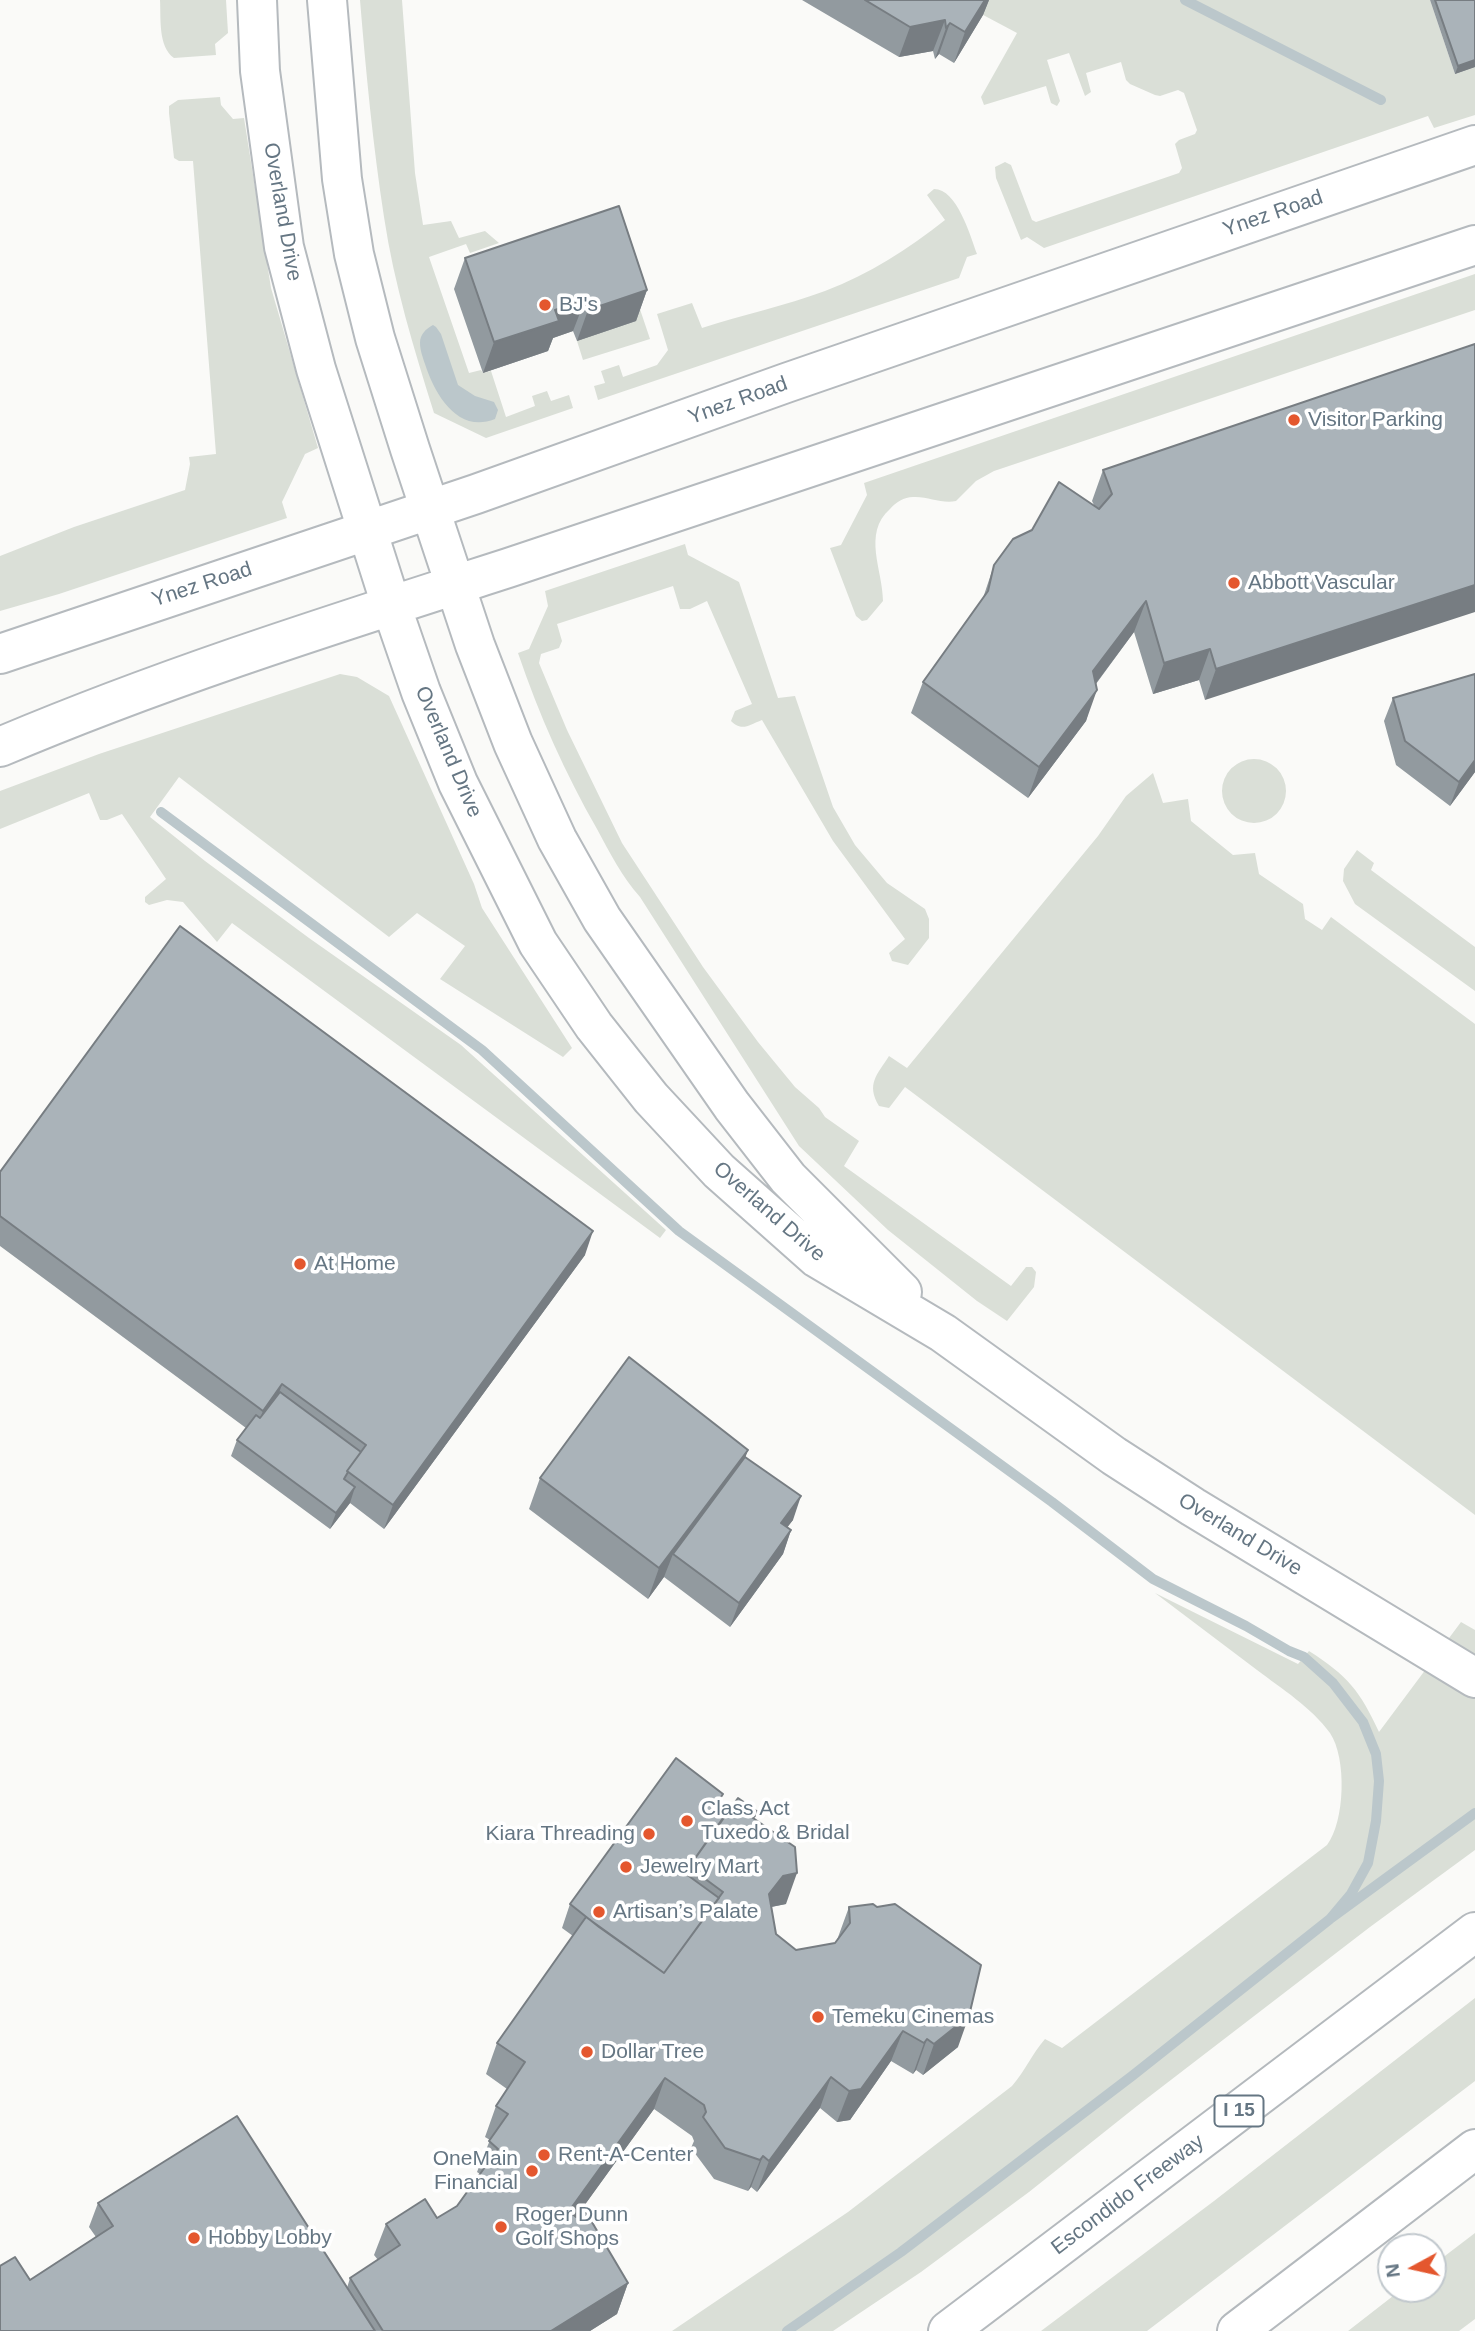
<!DOCTYPE html>
<html>
<head>
<meta charset="utf-8">
<style>
  body { margin:0 }
  #map { position:relative; width:1475px; height:2331px; overflow:hidden; background:#fafaf8; font-family:Arial,sans-serif }
  canvas { display:block }
  .north { position:absolute; left:1377px; top:2233px; width:70px; height:70px; box-sizing:border-box; background:#fff; border:2px solid #c1c8cd; border-radius:50%; rotate:262deg; font-size:19px; font-weight:700; line-height:28px; text-align:center; color:#657683 }
  .north::after { content:''; display:block; margin:auto; width:24px; height:32px; background:#e4572e; clip-path:polygon(50% 0,100% 100%,50% 72%,0 100%) }
</style>
</head>
<body>
<div id="map">
<canvas width="1475" height="2331"></canvas>
<div class="north">N</div>
</div>
<script>
const ctx = document.querySelector('canvas').getContext('2d');
ctx.lineJoin = 'round';
function fillPath(path, color) { ctx.fillStyle = color; ctx.fill(path, 'evenodd'); }
function trace(path, color, width, dash) { ctx.strokeStyle = color; ctx.lineWidth = width; ctx.lineCap = dash ? 'butt' : 'round'; ctx.setLineDash(dash || []); ctx.stroke(path); }
function drawText(font, color, halo, rows, align = 'center') {
  ctx.font = font + ' Arial,sans-serif'; ctx.lineWidth = 7; ctx.setLineDash([]); ctx.textBaseline = 'middle'; ctx.strokeStyle = halo; ctx.fillStyle = color; for (const [text, x, y, turn = 0] of rows) {
    ctx.save(); ctx.translate(x, y); ctx.rotate((+turn || 0) * Math.PI / 180); ctx.textAlign = isNaN(turn) ? turn : align; if (halo) ctx.strokeText(text, 0, 0); ctx.fillText(text, 0, 0); ctx.restore();
  }
}
fillPath(new Path2D(`
  M160,0H226L228,33L215,44L216,55L174,58C158,47 161,18 160,0Z
  M360,0H402L415,173L423,225L451,221L459,238L485,231L499,243L470,253L466,244L429,257L469,373L481,370L483,373L491,371L506,417L535,406L532,396L547,391L551,401L569,395L573,408L486,438L434,413C414,349 394,284 384,217C373,145 366,73 360,0Z
  M955,0H1430L1455,74L1475,67V115L1434,128L1428,116L1044,248L1027,237L1021,240L996,178L995,167L1005,162L1011,165L1032,220L1036,222L1179,173L1182,168L1175,144L1179,140L1195,134L1197,130L1184,93L1178,90L1160,96L1155,95L1130,84L1126,80L1121,62L1086,73L1091,92L1085,96L1069,53L1047,60L1060,101L1057,106L1051,103L1046,86L984,105L981,97L1017,33Z
  M220,97L221,105L233,119L244,118L271,288L318,448L305,454L282,502L287,518L59,594L0,611V556L74,527L185,490L190,464L189,457L216,454L193,161H179L174,158L169,113V106L178,100Z
  M934,189C957,189 970,235 977,254L967,257L959,278L598,400L594,386L605,383L601,371L619,365L623,377L657,365L668,350L657,314L692,303L702,328C742,315 785,306 825,291C870,274 908,249 945,220L927,195Z
  M615,235L650,339L583,360L577,341Z
  M1475,274V310L994,471L976,481L956,501C941,504 928,496 913,497C904,497 896,502 890,509C862,534 883,570 883,601L867,620L862,621L856,616L830,548L841,545L867,495L864,483Z
  M685,544L688,555L739,582L778,698L795,696L833,807L855,845L887,883L925,909L929,919V938L908,965L892,961L889,953L905,939L833,841L762,720C749,725 742,732 731,721L735,711L752,704L707,601L690,609H680L673,586L557,624L562,641L559,648L541,654L539,663L567,730L622,843L703,967L758,1042L795,1087L819,1108L825,1117L859,1141L844,1166L1011,1286L1026,1267H1032L1036,1272L1034,1287L1007,1321L977,1301L888,1230L799,1146L640,897C622,877 610,853 597,829C565,773 539,715 518,653L529,649L548,606L545,591Z
  M340,674L357,677L389,696L474,884L482,908L572,1048L563,1057L440,979L465,946L417,913L389,937L179,777L150,817L205,861L309,938L461,1045L666,1230L660,1238L232,923L217,942L183,902L167,900L149,905L145,902V897L166,879L122,814L107,820H100L89,793L0,829V791L99,754Z
  M1222 791a32 32 0 1 1 64 0a32 32 0 1 1-64 0Z
  M1153,773L1163,803L1188,799L1191,821L1233,855L1255,853L1259,874L1303,904L1305,919L1322,930L1331,917L1475,1024V1515L905,1087L889,1108L879,1106C866,1084 877,1075 889,1056L907,1068L1098,836L1126,796Z
  M1357,850L1374,863L1371,870L1475,947V991L1355,904L1343,881L1344,869Z
  M1155,1593L1298,1664L1309,1651C1348,1676 1360,1691 1379,1732L1461,1622L1475,1630V1850L1370,1927L1137,2106L1029,2192L921,2272L833,2331H672L848,2212L1012,2086C1025,2071 1032,2054 1045,2039L1062,2048L1327,1845C1345,1822 1347,1758 1330,1733C1311,1707 1282,1689 1257,1670C1223,1644 1189,1619 1155,1593Z
  M1475,1998V2081L1147,2331H1041L1214,2201Z
  M1475,2233V2319L1459,2331H1348L1402,2289H1433V2265Z`), '#dadfd7');
fillPath(new Path2D(`
  M433,325L436,327L441,334L458,385L475,396L494,402L498,410L495,419C458,434 435,395 425,364C423,358 420,350 420,343C420,334 426,329 433,325Z`), '#bbc7cb');
trace(new Path2D(`
  M1185,0L1381,100
  M161,812L482,1050L679,1231L1052,1502L1153,1579L1246,1626L1289,1651L1304,1657L1333,1683L1363,1722L1376,1754L1379,1781L1376,1821L1368,1863L1351,1894L1330,1919
  M787,2331L901,2252L1132,2076L1330,1919L1475,1813`), '#bbc7cb', 10);
const major = new Path2D(`
  M257,0L260,71L284,247L316,369L391,605L421,692L458,783L538,943L594,1026L651,1098L719,1171L817,1258L943,1333L1114,1456L1193,1507L1475,1678
  M327,0L342,179L354,254L375,338L410,449L475,645L513,743L557,839L602,919L732,1106L788,1178L902,1292
  M0,654L476,494L786,383L1475,145
  M0,747C165,677 337,623 508,568L1475,245`);
const highway = new Path2D(`
  M948,2331L1475,1932
  M1237,2331L1475,2149`);
trace(major, '#b5babe', 42);
trace(highway, '#b4b9bd', 42);
trace(major, '#fff', 38);
trace(highway, '#fff', 38);
fillPath(new Path2D(`
  M802,0H989L983,15L954,63L939,54L935,59L933,51L899,57Z
  M1430,0H1475V67L1455,74Z
  M465,258L647,290L636,321L577,341L573,331L553,338L548,351L483,373L454,289Z
  M1475,344L1205,700L1199,680L1153,694L1134,632L1096,684L1086,721L1028,798L911,713L923,682L983,598L994,565L1094,505L1092,501L1103,470Z
  M1475,674V772L1450,806L1396,765L1384,721L1393,698Z
  M0,1172L585,1255L384,1529L350,1503L330,1529L231,1456L237,1440L246,1428L0,1246Z
  M748,1450L745,1457L793,1520L787,1527L791,1530L783,1554L730,1627L664,1577L648,1599L529,1509L540,1478Z
  M713,1787L720,1801L730,1808L755,1819L786,1904L771,1907L776,1934L796,1950L835,1943L837,1940L849,1907L958,2047L923,2075L916,2070L913,2074L891,2061L850,2120L837,2122L820,2108L757,2192L751,2187L748,2191L714,2179L691,2148L694,2141L692,2136L654,2109L583,2207L628,2283L617,2314L590,2331H0L30,2280L96,2237L89,2227L98,2203L347,2288L350,2278L378,2260L374,2255L386,2224L437,2218L457,2206L480,2174L477,2172L490,2140L485,2137L496,2106L507,2089L486,2074L497,2043L573,1936L562,1928L570,1904Z`), '#929a9f');
fillPath(new Path2D(`
  M985,0H989L983,15L954,63L965,32Z
  M945,20L933,51L899,57L910,27Z
  M950,23L939,54L935,59L946,28Z
  M1475,60V67L1455,74L1458,66Z
  M647,290L636,321L577,341L588,310Z
  M585,300L573,331L553,338L548,351L483,373L494,342L555,310Z
  M1475,585V612L1205,700L1216,669Z
  M1146,601L1134,632L1082,702L1093,671Z
  M1210,649L1199,680L1153,694L1164,663Z
  M1097,690L1086,721L1028,798L1039,767Z
  M1475,760V772L1450,806L1459,782Z
  M593,1231L585,1255L384,1529L393,1505Z
  M282,1384L274,1408L254,1434L263,1411Z
  M748,1450L737,1481L673,1554L664,1577L648,1599L659,1568Z
  M355,1487L350,1503L330,1529L336,1513Z
  M801,1496L793,1520L773,1546L781,1523Z
  M791,1530L783,1554L730,1627L739,1603Z
  M797,1873L786,1904L771,1907L769,1894L783,1876Z
  M969,2016L958,2047L923,2075L934,2044Z
  M903,2031L891,2061L850,2120L837,2122L849,2091Z
  M927,2039L916,2070L913,2074L924,2043Z
  M831,2077L820,2108L757,2192L769,2161Z
  M665,2078L654,2109L558,2242L569,2211Z
  M763,2156L751,2187L748,2191L760,2160Z
  M628,2283L617,2314L590,2331H551Z`), '#777d82');
const building = new Path2D(`
  M865,0H985L965,32L950,23L946,28L945,20L910,27Z
  M1435,0H1475V60L1458,66Z
  M619,206L647,290L588,310L585,300L555,310L559,321L494,342L465,258Z
  M1475,344V585L1216,669L1210,649L1164,663L1146,601L1093,671L1097,690L1039,767L923,682L988,591L994,565L1013,539L1032,530L1059,482L1099,509L1112,494L1103,470Z
  M1475,674V760L1459,782L1405,741L1393,698Z
  M180,926L593,1231L393,1505L347,1471L366,1445L282,1384L263,1411L0,1216V1172Z
  M629,1357L748,1450L659,1568L540,1478Z
  M280,1392L361,1452L347,1471L348,1472L344,1479L355,1487L336,1513L237,1440L256,1415L260,1418Z
  M745,1457L801,1496L781,1523L791,1530L739,1603L673,1554Z
  M676,1758L723,1794L719,1800L730,1808L689,1867L686,1874L719,1898L664,1973L599,1927L570,1904Z
  M738,1798L758,1812L753,1818L795,1847L797,1873L783,1876L769,1894L776,1934L796,1950L835,1943L850,1923L849,1907L873,1904L877,1907L895,1904L981,1965L969,2016L934,2044L927,2039L924,2043L903,2031L861,2089L849,2091L831,2077L769,2161L763,2156L760,2160L725,2148L703,2117L706,2112L704,2105L665,2078L569,2211L576,2217L583,2207L628,2283L551,2331H383L350,2278L400,2245L386,2224L425,2199L437,2218L457,2206L498,2149L489,2141L508,2114L496,2106L525,2062L497,2043L586,1917L664,1973L723,1892L689,1867Z
  M237,2116L375,2331H0V2266L15,2257L30,2280L113,2226L98,2203Z`);
fillPath(building, '#aab3b9');
trace(building, '#777d82', 2);
for (const [x, y, r, color] of [
  [545,305,7,"#e4572e"],
  [1294,420,7,"#e4572e"],
  [1234,583,7,"#e4572e"],
  [300,1264,7,"#e4572e"],
  [687,1821,7,"#e4572e"],
  [649,1834,7,"#e4572e"],
  [626,1867,7,"#e4572e"],
  [599,1912,7,"#e4572e"],
  [818,2017,7,"#e4572e"],
  [587,2052,7,"#e4572e"],
  [544,2155,7,"#e4572e"],
  [532,2171,7,"#e4572e"],
  [501,2227,7,"#e4572e"],
  [194,2238,7,"#e4572e"]
]) { const dot = new Path2D(); dot.arc(x, y, r, 0, 2 * Math.PI); ctx.fillStyle = color; ctx.fill(dot); trace(dot, '#fff', 2.5); }
for (const [x, y, w] of [
  [1239,2111,49]
]) { const box = new Path2D(); box.roundRect(x - w / 2, y - 15.5, w, 31, 5); ctx.fillStyle = '#fff'; ctx.fill(box); trace(box, '#657683', 2); }
drawText('bold 19px', '#657683', null, [
  ["I 15",1239,2111]
]);
drawText('21px', '#657683', '#fff', [
  ["Overland Drive",282,212,80],
  ["Ynez Road",1273,214,-19],
  ["Ynez Road",738,401,-20],
  ["Ynez Road",202,585,-18],
  ["Overland Drive",448,752,67],
  ["Overland Drive",769,1212,41],
  ["Overland Drive",1240,1535,31],
  ["Escondido Freeway",1128,2195,-37]
]);
drawText('21px', '#657683', '#fff', [
  ["BJ's",559,305],
  ["Visitor Parking",1308,420],
  ["Abbott Vascular",1248,583],
  ["At Home",314,1264],
  ["Class Act",701,1809],
  ["Tuxedo & Bridal",701,1833],
  ["Kiara Threading",635,1834,"right"],
  ["Jewelry Mart",640,1867],
  ["Artisan’s Palate",613,1912],
  ["Temeku Cinemas",832,2017],
  ["Dollar Tree",601,2052],
  ["Rent-A-Center",558,2155],
  ["OneMain",518,2159,"right"],
  ["Financial",518,2183,"right"],
  ["Roger Dunn",515,2215],
  ["Golf Shops",515,2239],
  ["Hobby Lobby",208,2238]
], 'left');
</script>
</body>
</html>
